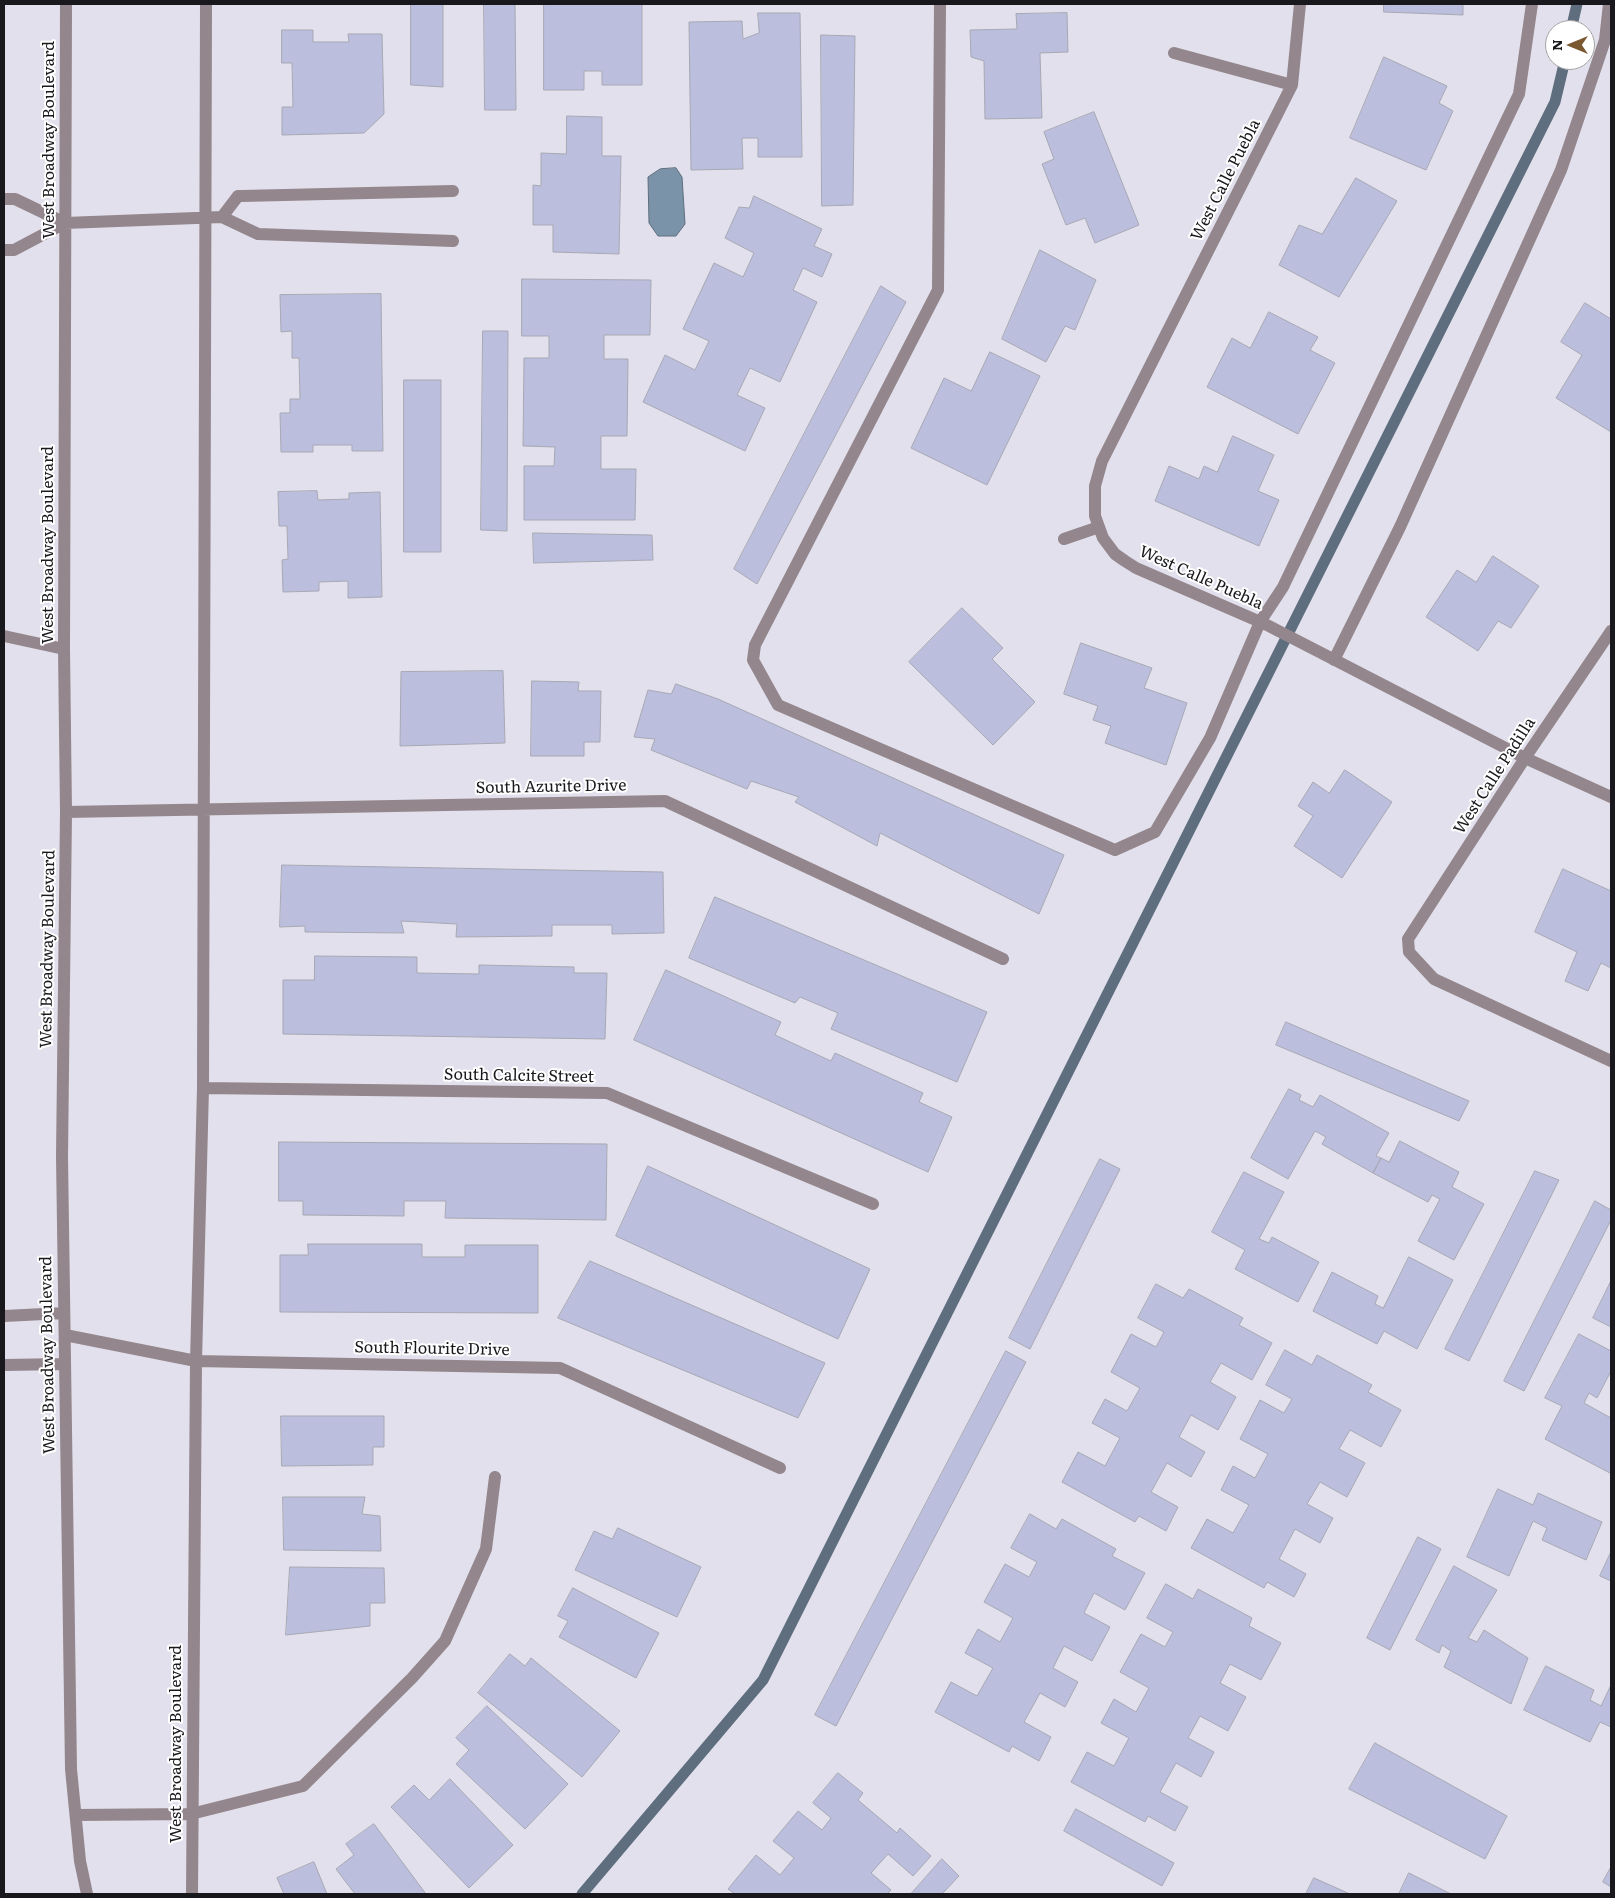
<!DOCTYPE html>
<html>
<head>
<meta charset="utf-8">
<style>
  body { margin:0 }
  #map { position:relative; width:1615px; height:1898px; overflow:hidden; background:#e2e0ec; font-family:Literata,serif }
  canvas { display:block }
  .frame { position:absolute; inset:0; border:5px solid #19181c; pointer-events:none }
  .north { position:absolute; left:1545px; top:20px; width:50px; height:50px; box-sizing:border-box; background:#fff; border:1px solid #a3a3a4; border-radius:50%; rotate:270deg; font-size:14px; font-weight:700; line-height:20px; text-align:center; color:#19181c }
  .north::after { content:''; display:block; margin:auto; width:18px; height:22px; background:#7a5830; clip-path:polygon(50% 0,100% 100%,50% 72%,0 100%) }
</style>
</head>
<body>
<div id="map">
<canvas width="1615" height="1898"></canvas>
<div class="frame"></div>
<div class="north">N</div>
</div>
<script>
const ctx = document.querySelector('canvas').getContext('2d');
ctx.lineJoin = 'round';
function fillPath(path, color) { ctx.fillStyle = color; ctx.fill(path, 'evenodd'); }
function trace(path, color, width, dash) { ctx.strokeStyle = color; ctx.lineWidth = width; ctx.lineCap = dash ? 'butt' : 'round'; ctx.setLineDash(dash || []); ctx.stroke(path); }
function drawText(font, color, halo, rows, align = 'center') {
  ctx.font = font + ' Literata,serif'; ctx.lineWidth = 4; ctx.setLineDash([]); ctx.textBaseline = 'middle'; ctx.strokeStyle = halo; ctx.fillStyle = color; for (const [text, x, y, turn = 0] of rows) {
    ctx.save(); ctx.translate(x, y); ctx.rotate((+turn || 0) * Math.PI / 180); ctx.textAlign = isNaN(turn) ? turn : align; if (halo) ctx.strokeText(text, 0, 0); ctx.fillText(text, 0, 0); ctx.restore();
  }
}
const water = new Path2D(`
  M676,168L682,177L685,224L676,236H658L649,223L648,177L660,169Z`);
fillPath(water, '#7b93a8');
trace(water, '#5e6e7e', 1);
trace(new Path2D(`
  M1571,30L1577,4
  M582,1894L763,1680L1555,102L1565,60`), '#5e6e7e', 11);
const building = new Path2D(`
  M411,4H443V87L411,85Z
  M484,4H515L516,110H485Z
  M544,4H642V85H602V71H584V90H544Z
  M1384,4H1463V15L1384,12Z
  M758,13H800L802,157H758V138H742L743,169L691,170L689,22L742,21L743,39L759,33Z
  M1067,13L1068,52L1040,53L1042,118L985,119L984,61L971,57L970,30L1017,29L1016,14Z
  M282,30H313V42H349L348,34H382L384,114L364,133L282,135V107H293L292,63H282Z
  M821,35L855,36L853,205L822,206Z
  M1384,57L1447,86L1439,103L1453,111L1426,170L1350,138Z
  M1094,112L1139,225L1095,243L1085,218L1066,225L1042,164L1054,159L1044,132Z
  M567,116L602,117V156H621L619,254L553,252V225H533V185L541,186V153L566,154Z
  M1356,178L1397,201L1339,297L1279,265L1299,225L1322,234Z
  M754,196L822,229L814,246L832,254L822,277L803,268L793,290L817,302L780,382L750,368L737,395L765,408L745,451L643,402L665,355L695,370L709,341L683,329L714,263L743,277L754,253L725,238L739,207L749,208Z
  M1040,250L1096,280L1075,330L1065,326L1046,362L1002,339Z
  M522,279L651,280L650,335H604V359H628L627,436H601V469H636L635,520H524V466H554L555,447L523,446L524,358H549V336H522Z
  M881,286L906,302L757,584L734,569Z
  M381,294L383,451H352V445H313V452H281L280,413H290V399H300L299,358H292V331L281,332L280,295Z
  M1585,303L1611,319V432L1556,398L1582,355L1561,342Z
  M1269,312L1318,337L1310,350L1335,363L1298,434L1207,387L1232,338L1250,348Z
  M483,331H508L507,531L481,530Z
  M990,352L1040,376L987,485L911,448L944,378L971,391Z
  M404,380H441V552H404Z
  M1233,436L1274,455L1258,491L1279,500L1259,546L1155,501L1169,466L1199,479L1204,466L1217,472Z
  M317,491L318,500L349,499V493L380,492L382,597L348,598V581L319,582V591L283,592L282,560L288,559L287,526H279L278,492Z
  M533,533L652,535L653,560L534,563Z
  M1493,556L1539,586L1511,628L1498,621L1478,651L1426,617L1457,570L1476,582Z
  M962,608L1003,648L992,659L1035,702L993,745L909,662Z
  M1081,643L1152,668L1144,688L1187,703L1166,765L1105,743L1111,726L1093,720L1098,706L1064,694Z
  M503,671L505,743L400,746L401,672Z
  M532,681L579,682L578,691H601L600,742H584V756H531Z
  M676,684L718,699L1064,855L1039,914L880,833L877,846L795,802L799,797L751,781L747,789L651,750L655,739L634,737L648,690L671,694Z
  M1345,770L1392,802L1342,878L1294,846L1313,816L1298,806L1313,782L1329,793Z
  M282,865L663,872L664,933L612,934V925H552V936L456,937L457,924L401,921L404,933L305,932V926L280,927Z
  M1563,869L1611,891V968L1601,963L1588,991L1565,981L1577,952L1535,932Z
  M715,897L987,1012L957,1082L831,1029L838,1013L800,997L795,1003L689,958Z
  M315,956L417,957V973L479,974V965L574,967V973H607L605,1039L283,1034V980H314Z
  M666,970L781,1022L775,1035L831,1061L835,1053L923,1093L919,1102L952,1117L928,1172L634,1040Z
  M1286,1022L1469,1101L1459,1121L1276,1045Z
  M1289,1089L1301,1095L1299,1100L1313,1107L1320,1095L1389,1133L1376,1156L1381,1158L1373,1173L1322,1144L1326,1137L1315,1131L1288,1179L1251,1158Z
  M1400,1141L1459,1172L1452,1187L1484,1204L1454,1260L1418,1241L1440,1199L1432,1195L1428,1202L1373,1173L1381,1158L1389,1162Z
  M279,1142L607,1144L606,1220L445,1218L446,1201H404V1216L303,1215V1201H279Z
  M1100,1159L1120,1169L1030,1349L1009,1338Z
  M648,1166L870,1269L838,1339L616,1236Z
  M1535,1171L1559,1180L1469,1361L1445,1349Z
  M1244,1172L1284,1192L1259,1239L1269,1243L1272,1237L1319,1262L1298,1302L1235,1269L1245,1250L1212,1232Z
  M1595,1201L1611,1210V1220L1524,1391L1504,1381Z
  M308,1244H422V1257H465V1245H538V1313L280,1312V1255H308Z
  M1409,1257L1453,1280L1417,1349L1384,1331L1377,1344L1313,1311L1332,1272L1378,1296L1375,1304L1383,1308Z
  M590,1261L825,1363L798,1418L558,1318Z
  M1611,1281V1327L1593,1318Z
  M1156,1284L1183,1298L1189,1289L1243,1318L1239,1325L1272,1343L1252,1380L1221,1363L1210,1382L1236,1397L1218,1430L1191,1415L1179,1437L1205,1452L1191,1477L1167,1463L1151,1492L1178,1507L1166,1531L1139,1516L1135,1522L1062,1482L1078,1452L1105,1466L1120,1438L1092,1423L1105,1399L1127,1411L1140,1388L1111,1372L1131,1334L1156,1347L1164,1332L1138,1318Z
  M1579,1334L1611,1351V1371L1597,1398L1589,1393L1584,1403L1611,1418V1470L1610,1473L1545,1439L1562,1406L1545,1398Z
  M1285,1350L1312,1365L1317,1355L1372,1385L1368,1392L1401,1410L1381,1447L1350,1430L1339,1449L1365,1463L1347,1497L1320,1482L1307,1504L1333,1518L1320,1543L1295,1529L1279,1559L1306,1574L1294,1597L1267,1582L1264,1588L1191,1548L1207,1519L1233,1533L1249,1505L1221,1490L1233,1466L1255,1478L1268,1454L1240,1439L1260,1400L1284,1413L1292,1399L1266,1385Z
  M1006,1351L1026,1362L836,1726L815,1715Z
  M281,1416H384V1447H373V1465L282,1466Z
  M1498,1489L1533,1505L1538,1493L1602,1522L1586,1560L1542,1540L1547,1528L1533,1521L1509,1576L1467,1557Z
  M283,1497H365L362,1514L380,1516L381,1551L284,1550Z
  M1030,1514L1056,1529L1062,1519L1116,1549L1112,1556L1145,1573L1125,1610L1094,1593L1084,1613L1110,1627L1092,1661L1064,1646L1053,1668L1078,1682L1065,1707L1040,1693L1024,1722L1051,1737L1039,1761L1012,1746L1009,1752L935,1712L951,1682L977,1696L993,1668L965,1653L978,1629L1000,1642L1013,1618L984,1602L1005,1564L1029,1577L1037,1562L1011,1548Z
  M618,1528L701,1567L677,1617L575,1570L594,1531L612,1539Z
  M1418,1537L1441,1549L1390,1650L1367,1638Z
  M1611,1552V1581L1600,1576Z
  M1454,1566L1497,1590L1468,1638L1477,1642L1484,1630L1528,1658L1511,1704L1444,1667L1451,1651L1442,1645L1439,1653L1416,1640Z
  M290,1567L384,1568L385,1603H370V1626L286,1635Z
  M1166,1584L1193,1599L1198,1589L1252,1618L1249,1626L1281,1643L1261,1680L1230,1664L1220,1683L1246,1697L1228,1731L1200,1716L1188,1738L1214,1752L1201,1777L1176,1763L1160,1792L1188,1807L1175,1831L1148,1816L1145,1822L1071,1782L1087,1752L1114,1766L1129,1738L1101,1723L1114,1699L1136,1712L1149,1688L1120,1672L1141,1634L1165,1647L1173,1632L1147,1618Z
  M573,1588L659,1633L636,1678L559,1637L568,1621L558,1616Z
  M510,1654L525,1666L531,1658L620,1731L582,1777L478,1693Z
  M1546,1666L1594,1690L1590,1700L1601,1706L1611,1685V1727L1600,1722L1590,1742L1524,1710Z
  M487,1706L568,1784L525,1829L456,1764L469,1750L456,1738Z
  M1375,1743L1507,1816L1485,1859L1349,1789Z
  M838,1773L863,1793L858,1800L897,1833L900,1828L931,1856L913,1876L888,1854L871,1873L891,1890L887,1894H735L728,1889L756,1855L780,1875L794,1858L773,1841L798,1811L822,1830L831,1818L813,1803Z
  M450,1779L513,1845L469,1888L391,1807L414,1785L429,1800Z
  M1076,1809L1174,1863L1162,1886L1064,1831Z
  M374,1824L426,1894H355L336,1869L354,1855L346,1844Z
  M942,1859L959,1876L942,1894H911Z
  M314,1862L327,1894H284L277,1878Z
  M1611,1867V1887L1603,1882Z
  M1409,1873L1451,1894H1399Z
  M1314,1878L1350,1894H1306Z`);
fillPath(building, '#bbbedc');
trace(building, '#a7a8b4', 1);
trace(new Path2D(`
  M66,4L64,649L66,812L62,1157L71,1769L80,1861L87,1894
  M940,4L938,290L755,645L753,660L778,705L1115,850L1155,832L1210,738L1260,622L1283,587L1519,94L1532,4
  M1300,4L1292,85L1102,461L1095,486V516L1103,538L1115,554L1125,561L1136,568L1265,624L1525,758L1611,797
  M1174,53L1292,85
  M4,199H15L65,223L14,250H4
  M222,217L238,196H242L453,191
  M65,223L222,217L258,234L453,241
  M1064,539L1099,527
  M1611,631L1525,758L1408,939L1409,952L1434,979L1611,1061
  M4,636L64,649
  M1334,660L1400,527L1561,170L1605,40L1609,4
  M66,812L665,801L1003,959
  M203,1088L607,1093L873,1204
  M4,1316L64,1313
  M65,1335L196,1361L560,1368L780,1468
  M4,1365L65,1364
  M76,1815L191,1814L303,1786L412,1678L445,1641L486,1549L495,1477
  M192,1894L196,1361L203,1088L206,4`), '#93868c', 12);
drawText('16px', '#19181c', '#fff', [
  ["West Broadway Boulevard",49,140,-90],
  ["West Calle Puebla",1226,180,-63],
  ["West Broadway Boulevard",48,545,-90],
  ["West Calle Puebla",1201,578,24],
  ["West Calle Padilla",1495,776,-57],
  ["South Azurite Drive",551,787,-1],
  ["West Broadway Boulevard",48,949,-89],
  ["South Calcite Street",519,1076,1],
  ["South Flourite Drive",432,1349,1],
  ["West Broadway Boulevard",48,1355,-91],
  ["West Broadway Boulevard",176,1744,-90]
]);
</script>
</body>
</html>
